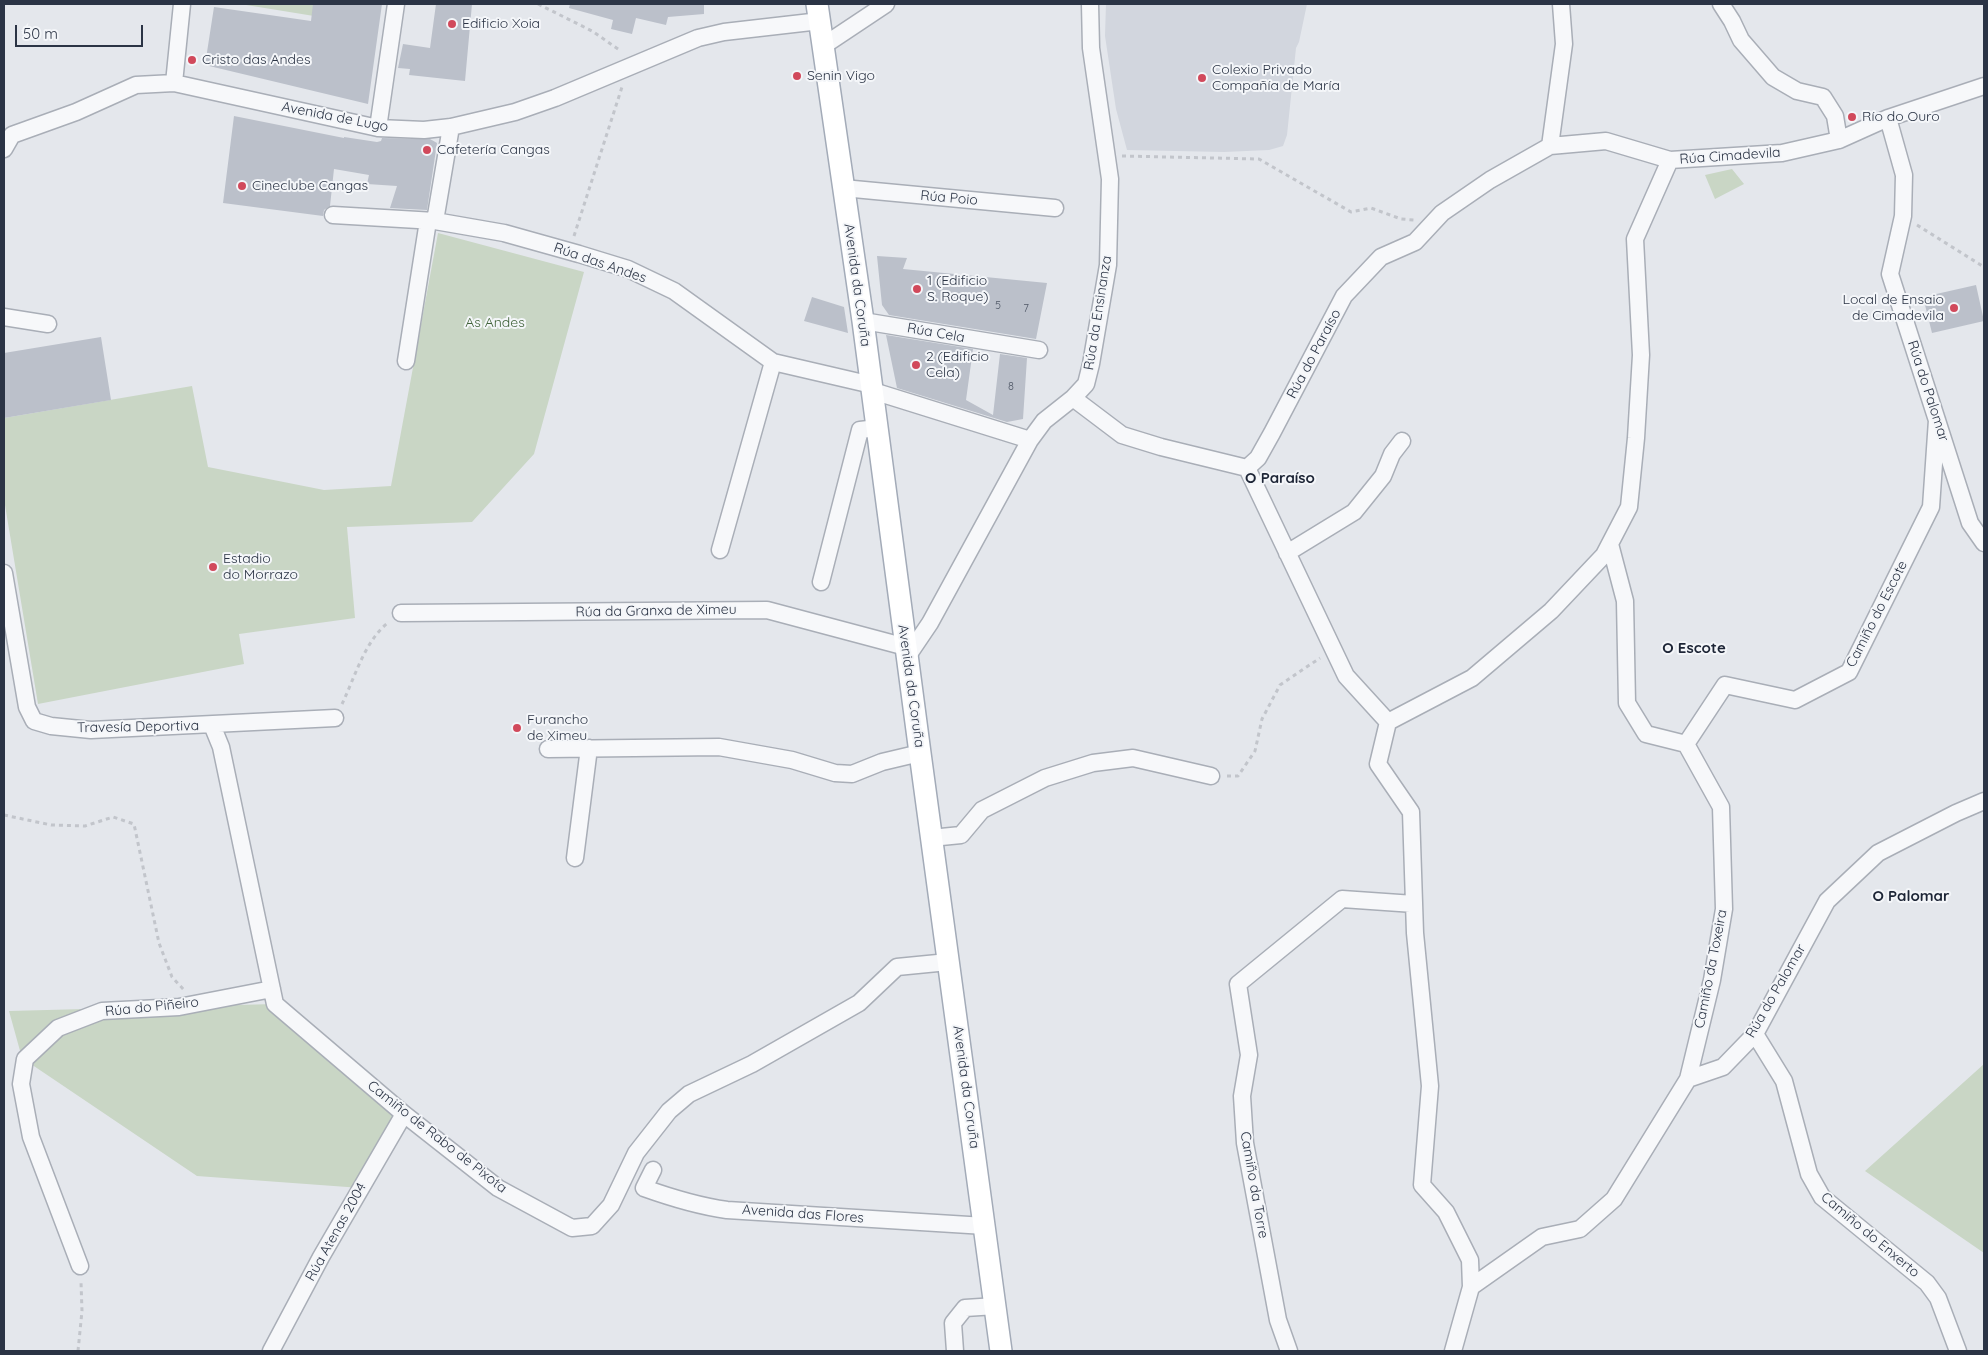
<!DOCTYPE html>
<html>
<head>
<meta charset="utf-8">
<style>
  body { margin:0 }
  #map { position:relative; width:1988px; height:1355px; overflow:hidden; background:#e4e7ec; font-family:Quicksand,sans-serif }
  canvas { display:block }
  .frame { position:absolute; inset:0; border:5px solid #2b3445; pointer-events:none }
  .scale { position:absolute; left:15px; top:25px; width:128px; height:22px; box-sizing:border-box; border:2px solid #2b3445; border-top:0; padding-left:6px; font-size:15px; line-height:18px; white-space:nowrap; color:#2b3445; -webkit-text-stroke:4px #f4f6f9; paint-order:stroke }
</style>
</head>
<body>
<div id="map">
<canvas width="1988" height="1355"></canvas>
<div class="frame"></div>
<div class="scale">50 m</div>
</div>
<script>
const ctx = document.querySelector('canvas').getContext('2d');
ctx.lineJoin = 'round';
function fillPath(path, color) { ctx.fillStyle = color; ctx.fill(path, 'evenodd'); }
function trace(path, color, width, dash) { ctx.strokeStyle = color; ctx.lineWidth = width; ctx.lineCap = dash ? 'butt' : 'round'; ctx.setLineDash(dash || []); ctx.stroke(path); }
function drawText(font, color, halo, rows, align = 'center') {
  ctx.font = font + ' Quicksand,sans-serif'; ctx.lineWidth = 4; ctx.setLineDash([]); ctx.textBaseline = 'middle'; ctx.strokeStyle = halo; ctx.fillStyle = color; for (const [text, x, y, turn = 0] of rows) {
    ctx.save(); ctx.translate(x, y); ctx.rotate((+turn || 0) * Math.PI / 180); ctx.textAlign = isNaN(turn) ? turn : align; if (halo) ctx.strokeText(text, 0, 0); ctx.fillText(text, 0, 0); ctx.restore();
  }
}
fillPath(new Path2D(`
  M1106,4H1307L1299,42L1296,48L1287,135L1283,146L1269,150L1224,152L1127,150L1116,109L1105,36Z`), '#d2d6de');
fillPath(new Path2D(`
  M240,4H316L314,16Z
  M1732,169L1744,184L1715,199L1705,175Z
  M438,233L584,272L534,454L472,522L347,527L355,618L239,634L244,664L38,704L4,499V418L192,386L208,467L324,490L391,486Z
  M275,1004L404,1114L361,1188L197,1176L22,1058L9,1011Z
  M1984,1064V1253L1865,1171Z`), '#c9d6c5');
fillPath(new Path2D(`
  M313,4H382L368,104L205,65L214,7L311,21Z
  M436,4H472L465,81L409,75L410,69L398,68L403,44L430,48Z
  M570,4H704V14L668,17L666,25L636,18L632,34L611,29L613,20L569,8Z
  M234,116L344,138V137L377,142L381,141L382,138L430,139L437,143L427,210L390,208L397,186L367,184L369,175L334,169L330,206L324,210L323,216L223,203Z
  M877,256L907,258L903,269L1047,283L1036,339L889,315L882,305Z
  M1976,285L1984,321L1932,333L1923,297Z
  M812,297L844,307L848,333L804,321Z
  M886,335L973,349L966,400L993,415L1000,354L1027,358L1023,419L1007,422L897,388Z
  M101,337L111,400L4,418V353Z`), '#bbc0ca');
const minor = new Path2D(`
  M1721,4L1732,21L1741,40L1773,77L1797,91L1823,97L1835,116L1839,140
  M823,46L886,4
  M174,83L182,4
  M1888,118L1904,175L1903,216L1890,274L1970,523L1984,543
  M378,128L396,4
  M1550,146L1564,44L1561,4
  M4,149L12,135L76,112L136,85L174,83L378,128L424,130L451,127L515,112L555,98L698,38L724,32L820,21
  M843,188L1055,208
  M333,215L435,221L504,233L579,254L628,269L674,291L773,362L872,385
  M435,221L451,127
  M4,317L48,324
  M863,321L1039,350
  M406,361L428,221
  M873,391L1030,440
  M1073,398L1122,435L1161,447L1247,468
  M1247,468L1346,676L1388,722L1378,764L1411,812L1415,933L1430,1086L1422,1185L1446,1212L1470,1260L1471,1287L1453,1351
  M1247,468L1258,458L1272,433L1344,296L1381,257L1415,242L1442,213L1490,180L1550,146L1606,141L1670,160L1782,153L1839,140L1888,118L1984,86
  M720,550L773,362
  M1287,553L1354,512L1383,476L1392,454L1402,441
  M4,573L27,707L34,721L51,726L91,730L335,718
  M821,582L860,430L877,428
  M401,613L767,610L906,647
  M907,657L930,623L1030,440L1044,421L1073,398L1086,384L1091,364L1108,265L1110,179L1091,48L1090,4
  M1388,722L1472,678L1551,611L1604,555L1629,507L1636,438L1641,355L1635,239L1670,160
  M212,725L221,747L275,1004L404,1114L498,1188L572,1228L592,1226L611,1205L636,1153L669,1111L689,1094L752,1064L859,1003L897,967L948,962
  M1686,744L1725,685L1795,700L1849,672L1931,507L1937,420
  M548,749L719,747L792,760L835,773L852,774L882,762L920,753
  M931,838L961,835L982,810L1045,778L1093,763L1133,758L1211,776
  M575,858L589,748
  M1755,1034L1784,1081L1809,1174L1822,1197L1927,1283L1938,1298L1958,1351
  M1688,1079L1723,1067L1755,1034L1827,901L1878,853L1956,813L1984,801
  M653,1170L644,1188C672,1198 698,1206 727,1210L985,1226
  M80,1266L31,1137L21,1084L25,1059L58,1028L102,1011L179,1007L272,989
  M1471,1287L1542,1237L1580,1229L1614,1199L1688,1079L1712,980L1724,909L1721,807L1686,744L1646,734L1627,703L1625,601L1610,544
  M271,1351L321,1257L404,1114
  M955,1351L953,1323L965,1308L996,1306
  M1289,1351L1278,1320L1245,1143L1242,1096L1249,1055L1238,984L1342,899L1414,904`);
const major = new Path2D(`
  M817,4L863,321L920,753L1001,1351`);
trace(minor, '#a9aeb7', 19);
trace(major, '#a3abb8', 24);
trace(new Path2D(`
  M538,4L592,31L621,51
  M1122,156L1259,159L1351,212L1371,208L1401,219L1414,220
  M1917,225L1984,267
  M574,236L622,87
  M342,704C355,677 365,640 389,622
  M1227,776H1238L1255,751L1262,719L1280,685L1320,658
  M4,815L51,825L85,826L113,817L134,824L159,943L172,977L184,990
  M78,1351L82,1311L81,1282`), '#c2c5cb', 3, [4, 4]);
trace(minor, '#f7f8fa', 16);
trace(major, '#fff', 21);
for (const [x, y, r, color] of [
  [452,24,5,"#d1495b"],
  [192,60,5,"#d1495b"],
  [797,76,5,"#d1495b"],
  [1202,78,5,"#d1495b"],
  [1852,117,5,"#d1495b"],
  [427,150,5,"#d1495b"],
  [242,186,5,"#d1495b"],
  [917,289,5,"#d1495b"],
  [1954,308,5,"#d1495b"],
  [916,365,5,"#d1495b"],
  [213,567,5,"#d1495b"],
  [517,728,5,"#d1495b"]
]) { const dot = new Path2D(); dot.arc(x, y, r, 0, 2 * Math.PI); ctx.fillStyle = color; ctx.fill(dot); trace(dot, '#f4f6f9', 2); }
drawText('11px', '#4f5766', null, [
  ["5",998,306],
  ["7",1026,309],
  ["8",1011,387]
]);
drawText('14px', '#2b3445', '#f4f6f9', [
  ["Edificio Xoia",462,24],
  ["Cristo das Andes",202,60],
  ["Colexio Privado",1212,70],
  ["Compañía de María",1212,86],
  ["Senin Vigo",807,76],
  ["Río do Ouro",1862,117],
  ["Cafetería Cangas",437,150],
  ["Cineclube Cangas",252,186],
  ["1 (Edificio",927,281],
  ["S. Roque)",927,297],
  ["Local de Ensaio",1944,300,"right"],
  ["de Cimadevila",1944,316,"right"],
  ["2 (Edificio",926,357],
  ["Cela)",926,373],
  ["Estadio",223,559],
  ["do Morrazo",223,575],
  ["Furancho",527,720],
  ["de Ximeu",527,736]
], 'left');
drawText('14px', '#2b3445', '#f4f6f9', [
  ["Avenida de Lugo",335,117,11],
  ["Rúa Cimadevila",1730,156,-4],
  ["Rúa Poio",949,198,5],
  ["Rúa das Andes",600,263,19],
  ["Avenida da Coruña",857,285,82],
  ["Rúa da Ensinanza",1098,313,-81],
  ["Rúa Cela",936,333,10],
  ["Rúa do Paraíso",1314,354,-62],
  ["Rúa do Palomar",1928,391,72],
  ["Rúa da Granxa de Ximeu",656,611,-1],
  ["Camiño do Escote",1877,614,-63],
  ["Avenida da Coruña",911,686,82],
  ["Travesía Deportiva",138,727,-1],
  ["Camiño da Toxeira",1711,969,-79],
  ["Rúa do Palomar",1776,991,-60],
  ["Rúa do Piñeiro",152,1007,-6],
  ["Avenida da Coruña",966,1087,82],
  ["Camiño de Rabo de Pixota",437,1137,38],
  ["Camiño da Torre",1254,1185,80],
  ["Avenida das Flores",803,1214,4],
  ["Rúa Atenas 2004",336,1232,-61],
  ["Camiño do Enxerto",1870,1235,40]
]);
drawText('14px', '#3f6138', '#f4f6f9', [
  ["As Andes",495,323]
]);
drawText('bold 15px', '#1d2536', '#f4f6f9', [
  ["O Paraíso",1280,478],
  ["O Escote",1694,648],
  ["O Palomar",1911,896]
]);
</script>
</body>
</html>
